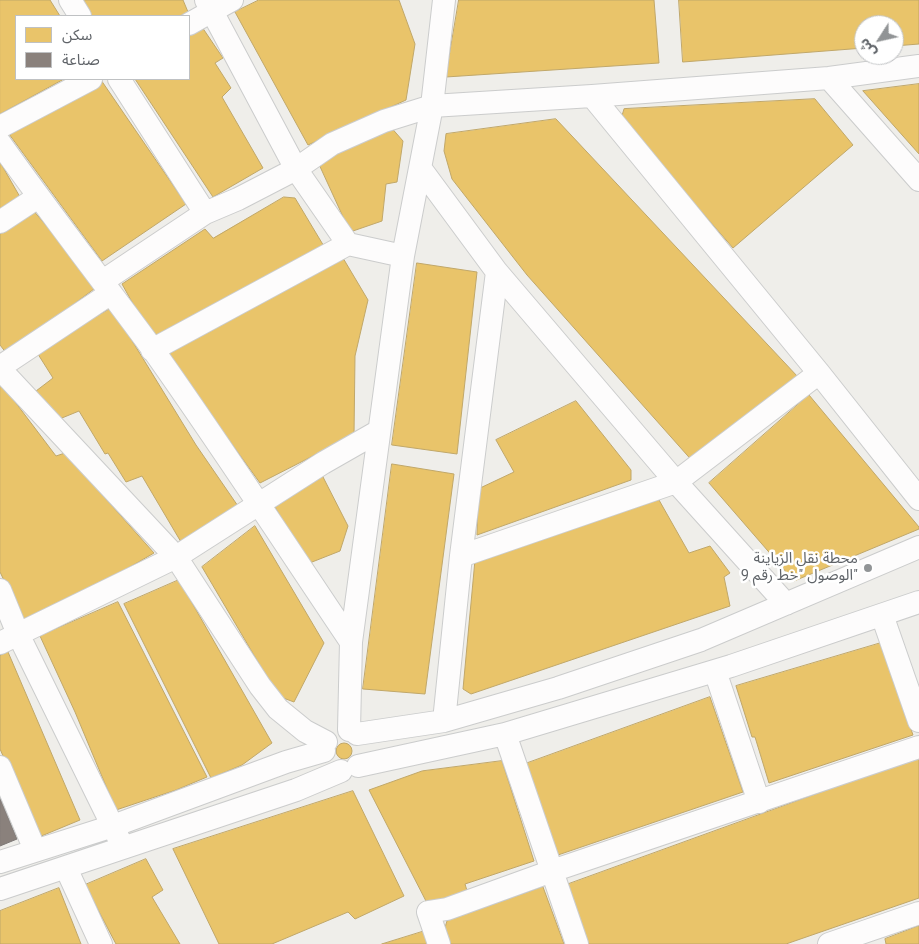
<!DOCTYPE html>
<html>
<head>
<meta charset="utf-8">
<style>
  body { margin:0 }
  #map { position:relative; width:919px; height:944px; overflow:hidden; background:#efeeea; font-family:"PT Sans","Noto Sans Arabic",sans-serif }
  canvas { display:block }
  .legend { position:absolute; left:15px; top:15px; width:175px; height:65px; box-sizing:border-box; background:#fff; border:1px solid #bfc1c3; margin:0; padding:6px 9px; list-style:none; font-size:15px; color:#5f6368 }
  .legend li { display:flex; align-items:center; gap:10px; height:25px }
  .legend b { width:25px; border:1px solid #bfc1c3 }
  .north { position:absolute; left:854px; top:15px; width:50px; height:50px; box-sizing:border-box; background:#fff; border:1px solid #bfc1c3; border-radius:50%; rotate:235deg; font-size:14px; font-weight:700; line-height:20px; text-align:center; color:#5f6368 }
  .north::after { content:''; display:block; margin:auto; width:18px; height:22px; background:#919496; clip-path:polygon(50% 0,100% 100%,50% 72%,0 100%) }
</style>
</head>
<body>
<div id="map">
<canvas width="919" height="944"></canvas>
<ul class="legend">
<li><b style="height:14px;background:#e9c46a"></b>سكن</li>
<li><b style="height:14px;background:#8a817c"></b>صناعة</li>
</ul>
<div class="north">ش</div>
</div>
<script>
const ctx = document.querySelector('canvas').getContext('2d');
ctx.lineJoin = 'round';
function fillPath(path, color) { ctx.fillStyle = color; ctx.fill(path, 'evenodd'); }
function trace(path, color, width, dash) { ctx.strokeStyle = color; ctx.lineWidth = width; ctx.lineCap = dash ? 'butt' : 'round'; ctx.setLineDash(dash || []); ctx.stroke(path); }
function drawText(font, color, halo, rows, align = 'center') {
  ctx.font = font + ' "PT Sans","Noto Sans Arabic",sans-serif'; ctx.lineWidth = 5; ctx.setLineDash([]); ctx.textBaseline = 'middle'; ctx.strokeStyle = halo; ctx.fillStyle = color; for (const [text, x, y, turn = 0] of rows) {
    ctx.save(); ctx.translate(x, y); ctx.rotate((+turn || 0) * Math.PI / 180); ctx.textAlign = isNaN(turn) ? turn : align; if (halo) ctx.strokeText(text, 0, 0); ctx.fillText(text, 0, 0); ctx.restore();
  }
}
const homes = new Path2D(`
  M0,0H50L60,16H16V79H64L0,114Z
  M82,0H183L188,12L180,16H91Z
  M259,0H399L415,44L406,100L308,145L235,12Z
  M459,0H654L659,63L446,77Z
  M679,0H919V44L894,46V25H864V48L683,62Z
  M200,24L223,58L215,63L231,88L222,97L263,168L213,197L135,79H189V30Z
  M101,80L186,204L102,261L9,134Z
  M919,84V154L863,91Z
  M815,99L853,145L733,248L621,119L624,109Z
  M556,119L798,377L695,464L527,275L452,179L444,151L446,134Z
  M389,125L403,141L397,182L386,184L382,221L350,232L317,160Z
  M0,162L20,197L0,211Z
  M284,197L295,198L325,248L153,340L122,284L205,229L213,238Z
  M32,209L98,286L7,354L0,345V233Z
  M343,258L368,300L355,356L354,435L260,483L166,353Z
  M417,263L477,272L457,454L392,445Z
  M112,308L196,445L240,509L181,542L142,476L126,482L108,453L105,454L79,411L57,420L36,391L53,378L36,351Z
  M0,382L56,456L65,453L154,553L104,582L23,620L0,572Z
  M809,395L919,527V529L794,581L709,483Z
  M576,401L631,470V480L477,535L478,489L514,472L496,440Z
  M392,464L454,474L425,694L363,689Z
  M322,475L348,526L340,551L307,564L275,507Z
  M659,500L689,553L710,546L730,573L724,577L730,606L471,694L463,689L475,560Z
  M255,526L324,643L294,702L278,696L202,567Z
  M179,580L272,743L242,765L211,778L124,604Z
  M118,602L207,777L176,790L116,810L75,712L40,636Z
  M881,643L913,735L769,783L755,737H752L736,686Z
  M8,652L80,820L39,837L0,749V656Z
  M710,697L743,792L555,856L525,764Z
  M336 751a8 8 0 1 1 16 0a8 8 0 1 1-16 0Z
  M919,757V898L786,944H587L566,885Z
  M502,761L534,861L465,884L468,894L428,905L369,790L422,771Z
  M353,791L404,896L355,919L348,912L272,944H219L173,849Z
  M146,859L163,890L152,897L180,944H116L85,885Z
  M543,887L564,944H447L443,934L447,921Z
  M59,888L81,944H0V911Z
  M919,926V944H886L885,939Z
  M425,931L429,944H382Z`);
fillPath(homes, '#e9c46a');
trace(homes, '#c0a769', 1);
const industry = new Path2D(`
  M0,798L17,839L0,846Z`);
fillPath(industry, '#8a817c');
trace(industry, '#7d7876', 1);
const minor = new Path2D(`
  M70,0L80,16
  M206,0L296,169L348,244
  M189,24L232,0
  M829,78L919,180
  M119,79L205,213L238,199L296,169L332,144L384,121L432,106L592,96L829,78L919,66
  M592,96L819,373L919,499
  M0,127L91,79
  M0,143C49,212 101,279 151,347C220,444 285,544 351,642
  M421,169L497,272L676,482L786,604
  M0,222L38,197
  M103,281L205,213
  M152,350L348,244L403,256
  M0,367L111,293
  M0,369L176,557L260,686L278,709L305,731L326,742
  M461,556L676,482L819,373
  M0,590L18,634L119,839
  M882,615L919,721
  M0,643L176,557L323,463L379,431
  M715,671L759,802
  M444,721L461,556L497,272
  M349,730L351,642L403,256L432,106L444,0
  M357,734L444,721L558,688L701,640L919,547
  M505,734L577,944
  M358,766L505,734L731,666L919,602
  M0,767L35,850
  M0,862L113,826L286,762L324,751
  M66,868L101,944
  M0,889L296,790L341,771
  M439,944L428,912L447,909L552,871L919,747
  M829,944L919,913`);
trace(minor, '#cbcccc', 24);
trace(minor, '#fdfcfc', 22);
for (const [x, y, r, color] of [
  [868,568,5,"#919496"]
]) { const dot = new Path2D(); dot.arc(x, y, r, 0, 2 * Math.PI); ctx.fillStyle = color; ctx.fill(dot); trace(dot, '#fff', 2); }
drawText('15px', '#5f6368', '#fff', [
  ["محطة نقل الزياينة",858,559],
  ["الوصول \"خط رقم 9\"",858,576]
], 'right');
</script>
</body>
</html>
